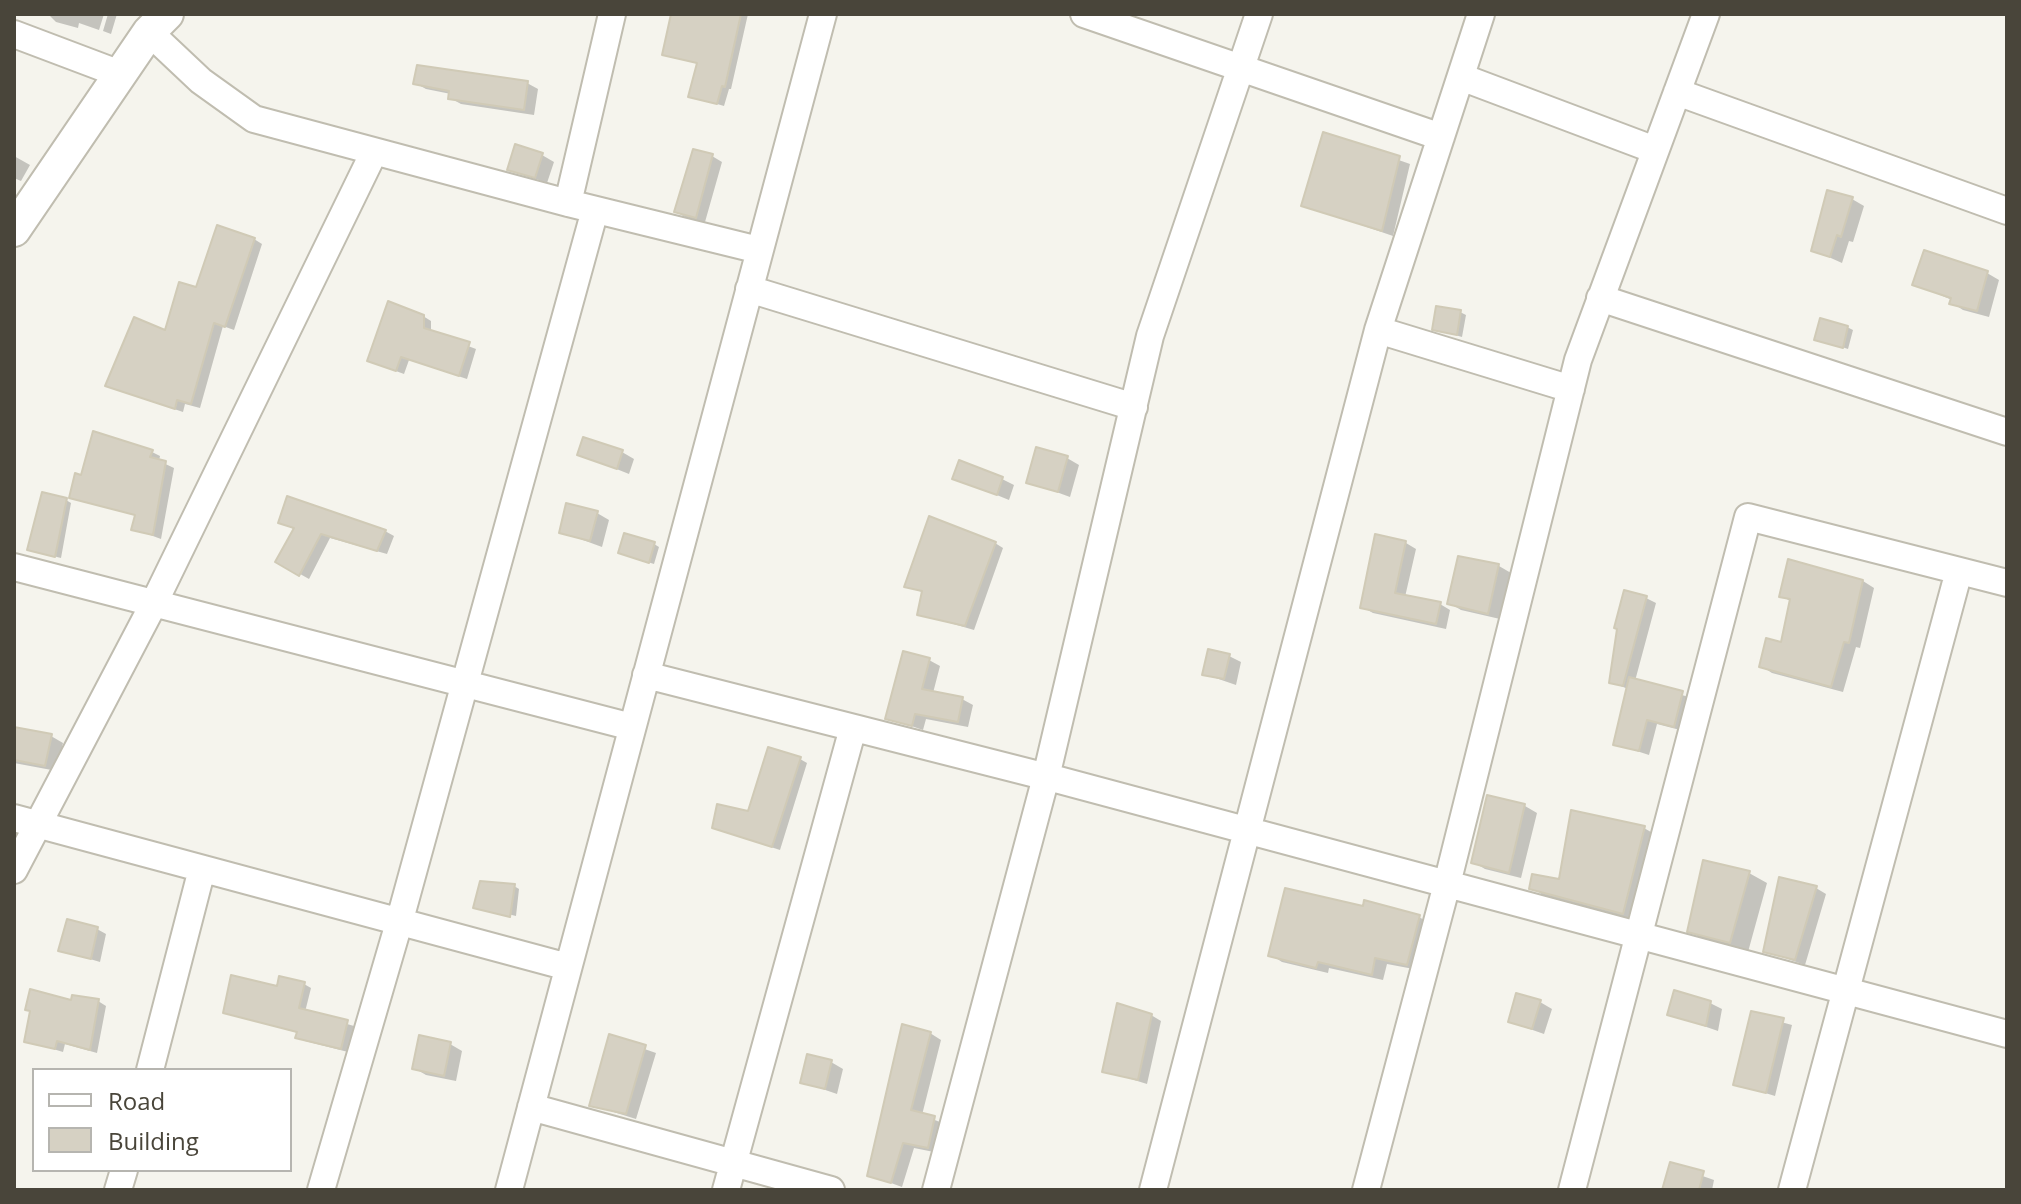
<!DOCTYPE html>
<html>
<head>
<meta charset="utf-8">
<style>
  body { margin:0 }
  #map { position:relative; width:2021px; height:1204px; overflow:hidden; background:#f5f4ed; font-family:"Open Sans",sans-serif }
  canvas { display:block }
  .frame { position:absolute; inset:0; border:16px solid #49453a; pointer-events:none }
  .legend { position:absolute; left:32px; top:1068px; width:260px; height:104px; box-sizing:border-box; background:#fff; border:2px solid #b6b5b0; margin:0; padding:10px 14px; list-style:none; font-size:24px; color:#49453a }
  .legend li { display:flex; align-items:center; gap:16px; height:40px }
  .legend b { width:40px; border:2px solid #b6b5b0 }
</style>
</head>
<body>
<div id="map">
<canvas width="2021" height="1204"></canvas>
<div class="frame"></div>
<ul class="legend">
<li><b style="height:10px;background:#fff"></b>Road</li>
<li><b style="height:22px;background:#d6d1c3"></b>Building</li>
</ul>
</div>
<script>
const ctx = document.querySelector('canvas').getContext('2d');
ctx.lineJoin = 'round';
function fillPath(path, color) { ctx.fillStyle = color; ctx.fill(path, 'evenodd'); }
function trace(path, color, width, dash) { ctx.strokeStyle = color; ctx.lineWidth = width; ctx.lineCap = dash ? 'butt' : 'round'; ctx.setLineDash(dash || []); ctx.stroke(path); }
fillPath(new Path2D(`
  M48,14H104L99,30L79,23L78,28L56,22Z
  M108,14H117L111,34L103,31Z
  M673,14H748L731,89H729L724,106L690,96L698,64L664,54Z
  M415,83H527L538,89L534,115L461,104L450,98L451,94L426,89Z
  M1325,134L1410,164L1393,236L1303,205Z
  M542,155L554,162L547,183L509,169Z
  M14,156L30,165L21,181L14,178Z
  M712,156L722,162L705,222L685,217L676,212Z
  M1852,199L1864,206L1853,242L1849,241L1842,263L1813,250Z
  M254,239L262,244L234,330L223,326L200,408L185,404L183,412L115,389L166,332L198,290Z
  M1987,273L1999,280L1989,317L1963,310L1952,303V300L1914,284Z
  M1460,312L1466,315L1462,337L1434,329Z
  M423,316L431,321V332L476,349L467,379L409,360L404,374L377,364Z
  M1847,327L1853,330L1848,349L1817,339Z
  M152,452L160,456L159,461L174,468L161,539L134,529L137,516L71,497L82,477Z
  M622,452L634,459L629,474L579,454Z
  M1067,458L1079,465L1070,497L1029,482Z
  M955,478L1002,479L1014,485L1009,500Z
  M66,500L71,503L61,558L29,550Z
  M597,513L609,520L602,547L561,532Z
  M281,522L385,531L394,536L387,554L330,538L309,579L277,561L295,530Z
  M995,543L1003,548L974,630L919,614L924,593L907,586Z
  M1406,543L1416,549L1405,597L1440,604L1450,610L1446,629L1373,613L1362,607Z
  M654,544L659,547L654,564L625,555Z
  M1460,558L1499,566L1511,573L1500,619L1461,610L1449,603Z
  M1789,562L1863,581L1874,588L1860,648L1856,647L1843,692L1772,673L1761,666L1783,645L1792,602L1781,596Z
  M1646,598L1656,603L1635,681L1692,698L1684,731L1657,724L1649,755L1615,744L1628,689L1611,682Z
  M1229,656L1241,662L1236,685L1204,674Z
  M929,660L940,666L933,693L962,699L973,705L968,727L926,719L923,730L888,718Z
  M14,729L51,736L63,743L57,771L14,763Z
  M800,759L807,763L780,850L722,831L749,813Z
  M1489,798L1525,806L1537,813L1521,878L1485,869L1473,862Z
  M1644,828L1656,835L1635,920L1543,895L1532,888L1561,881Z
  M1749,873L1767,883L1748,952L1707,941L1689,931Z
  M514,886L519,889L516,916L479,907Z
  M1816,888L1826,894L1805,965L1765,951Z
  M1364,908L1419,917L1431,924L1419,970L1387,964L1383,980L1329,968L1328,973L1282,962L1271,955Z
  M97,929L106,934L100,962L60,950Z
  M304,984L311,988L305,1012L354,1026L348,1052L305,1041L298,1037V1033L226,1012L278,988Z
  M98,1001L106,1006L97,1053L65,1044L63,1052L27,1041L72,1002Z
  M1540,1002L1552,1009L1544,1034L1510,1022Z
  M1710,1003L1722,1009L1718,1031L1669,1014Z
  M1752,1014L1792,1025L1775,1096L1736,1084Z
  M1151,1015L1161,1021L1147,1084L1105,1071Z
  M930,1033L941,1040L922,1115L945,1124L939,1153L914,1148L902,1187L869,1175Z
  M610,1037L656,1053L636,1119L591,1105Z
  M450,1044L462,1051L456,1081L426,1075L414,1068Z
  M831,1062L843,1069L837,1094L802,1082Z
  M1671,1165L1714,1180L1712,1190H1664Z`), '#0003');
const building = new Path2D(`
  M671,14H741L725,87L722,86L717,104L688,97L697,63L662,55Z
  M417,65L528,81L524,110L448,99L449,91L413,84Z
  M1323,132L1400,156L1382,231L1301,206Z
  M515,144L543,153L535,178L507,170Z
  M693,149L713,154L696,218L674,212Z
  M1827,190L1853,197L1841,237L1837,235L1830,257L1811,251Z
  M217,225L255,238L225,327L214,323L191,404L177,400L175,409L105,386L134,317L165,330L179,282L196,287Z
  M1924,250L1988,271L1977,311L1949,304L1951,298L1912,285Z
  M388,301L424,315V328L470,342L459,376L401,357L396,371L367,361Z
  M1436,306L1461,310L1457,335L1432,330Z
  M1820,318L1848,326L1843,348L1814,340Z
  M93,431L153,450L150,457L166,461L153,535L131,530L135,515L69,498L75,473L81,475Z
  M583,437L623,450L617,469L577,455Z
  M1036,447L1068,456L1058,492L1026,483Z
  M959,460L1003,477L997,495L952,479Z
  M42,492L67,498L55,557L27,550Z
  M287,496L386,530L377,551L321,534L299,576L275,562L294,528L278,523Z
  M566,503L598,511L590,541L559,533Z
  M929,516L996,542L965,626L917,615L922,591L904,587Z
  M624,533L655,542L649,563L618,553Z
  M1375,534L1406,541L1395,593L1441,602L1436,624L1360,608Z
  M1458,556L1499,564L1488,614L1447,604Z
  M1788,559L1863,580L1849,643L1844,642L1831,687L1759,667L1766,638L1781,642L1790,599L1779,597Z
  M1624,590L1647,596L1623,686L1609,683L1617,629L1614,628Z
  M1208,649L1230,654L1224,679L1202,675Z
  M903,651L930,658L922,689L963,697L958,722L915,714L912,726L885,719Z
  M1629,677L1683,691L1674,727L1647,720L1639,751L1613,745Z
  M14,727L52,734L45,766L14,760Z
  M768,747L801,757L772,847L712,828L717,804L748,811Z
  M1487,795L1525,804L1509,873L1471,863Z
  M1571,810L1645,826L1623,914L1529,889L1532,874L1559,879Z
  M1703,860L1750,871L1730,943L1687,932Z
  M1779,877L1817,886L1795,960L1763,952Z
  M480,881L515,884L510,917L473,908Z
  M1285,888L1363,906L1364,900L1420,915L1407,965L1375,958L1372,975L1318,962L1316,968L1268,956Z
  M67,919L98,927L91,959L58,951Z
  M231,975L277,986L279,976L305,982L299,1008L348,1020L341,1049L295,1038L297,1032L223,1013Z
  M30,989L71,1000L72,995L99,999L90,1050L57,1041L55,1049L24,1042L30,1011L25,1010Z
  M1674,990L1711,1001L1706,1026L1667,1015Z
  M1516,993L1541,1000L1532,1029L1508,1022Z
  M1117,1003L1152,1014L1138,1080L1102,1072Z
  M1751,1011L1784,1018L1766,1093L1733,1085Z
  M902,1024L931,1032L911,1110L935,1116L928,1148L903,1143L891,1183L867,1176Z
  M609,1034L646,1045L626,1114L589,1106Z
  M419,1035L451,1042L444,1076L412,1069Z
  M807,1054L832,1060L825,1089L800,1083Z
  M1670,1162L1704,1171L1699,1190H1662Z`);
fillPath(building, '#d6d1c3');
trace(building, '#d0cab6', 2);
const minor = new Path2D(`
  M1084,14L1441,137
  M149,32L201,81L254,119L568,203L759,250
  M14,34L120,74
  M1461,77L1655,150
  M1677,92L2007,211
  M568,203L612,14
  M749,289L1134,407
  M1600,298L2007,432
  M1378,330L1571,389
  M14,567L632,727
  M646,675L1059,780L2007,1034
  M14,818L568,967
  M14,870L153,605L374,152
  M150,1070L202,869
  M531,1107L831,1190
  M118,1190L124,1170
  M321,1190L399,923L595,210
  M509,1190L823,14
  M726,1190L853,728
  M936,1190L1046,777L1150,336L1259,14
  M1153,1190L1378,330L1481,14
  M1366,1190L1447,884L1578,360L1706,14
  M1572,1190L1748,517L2007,583
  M1792,1190L1959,571`);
const tertiary = new Path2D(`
  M14,230L149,32L167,14`);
trace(minor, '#c0bdb0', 30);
trace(tertiary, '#c0bdb0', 36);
trace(minor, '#fff', 26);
trace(tertiary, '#fff', 32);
</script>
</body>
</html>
